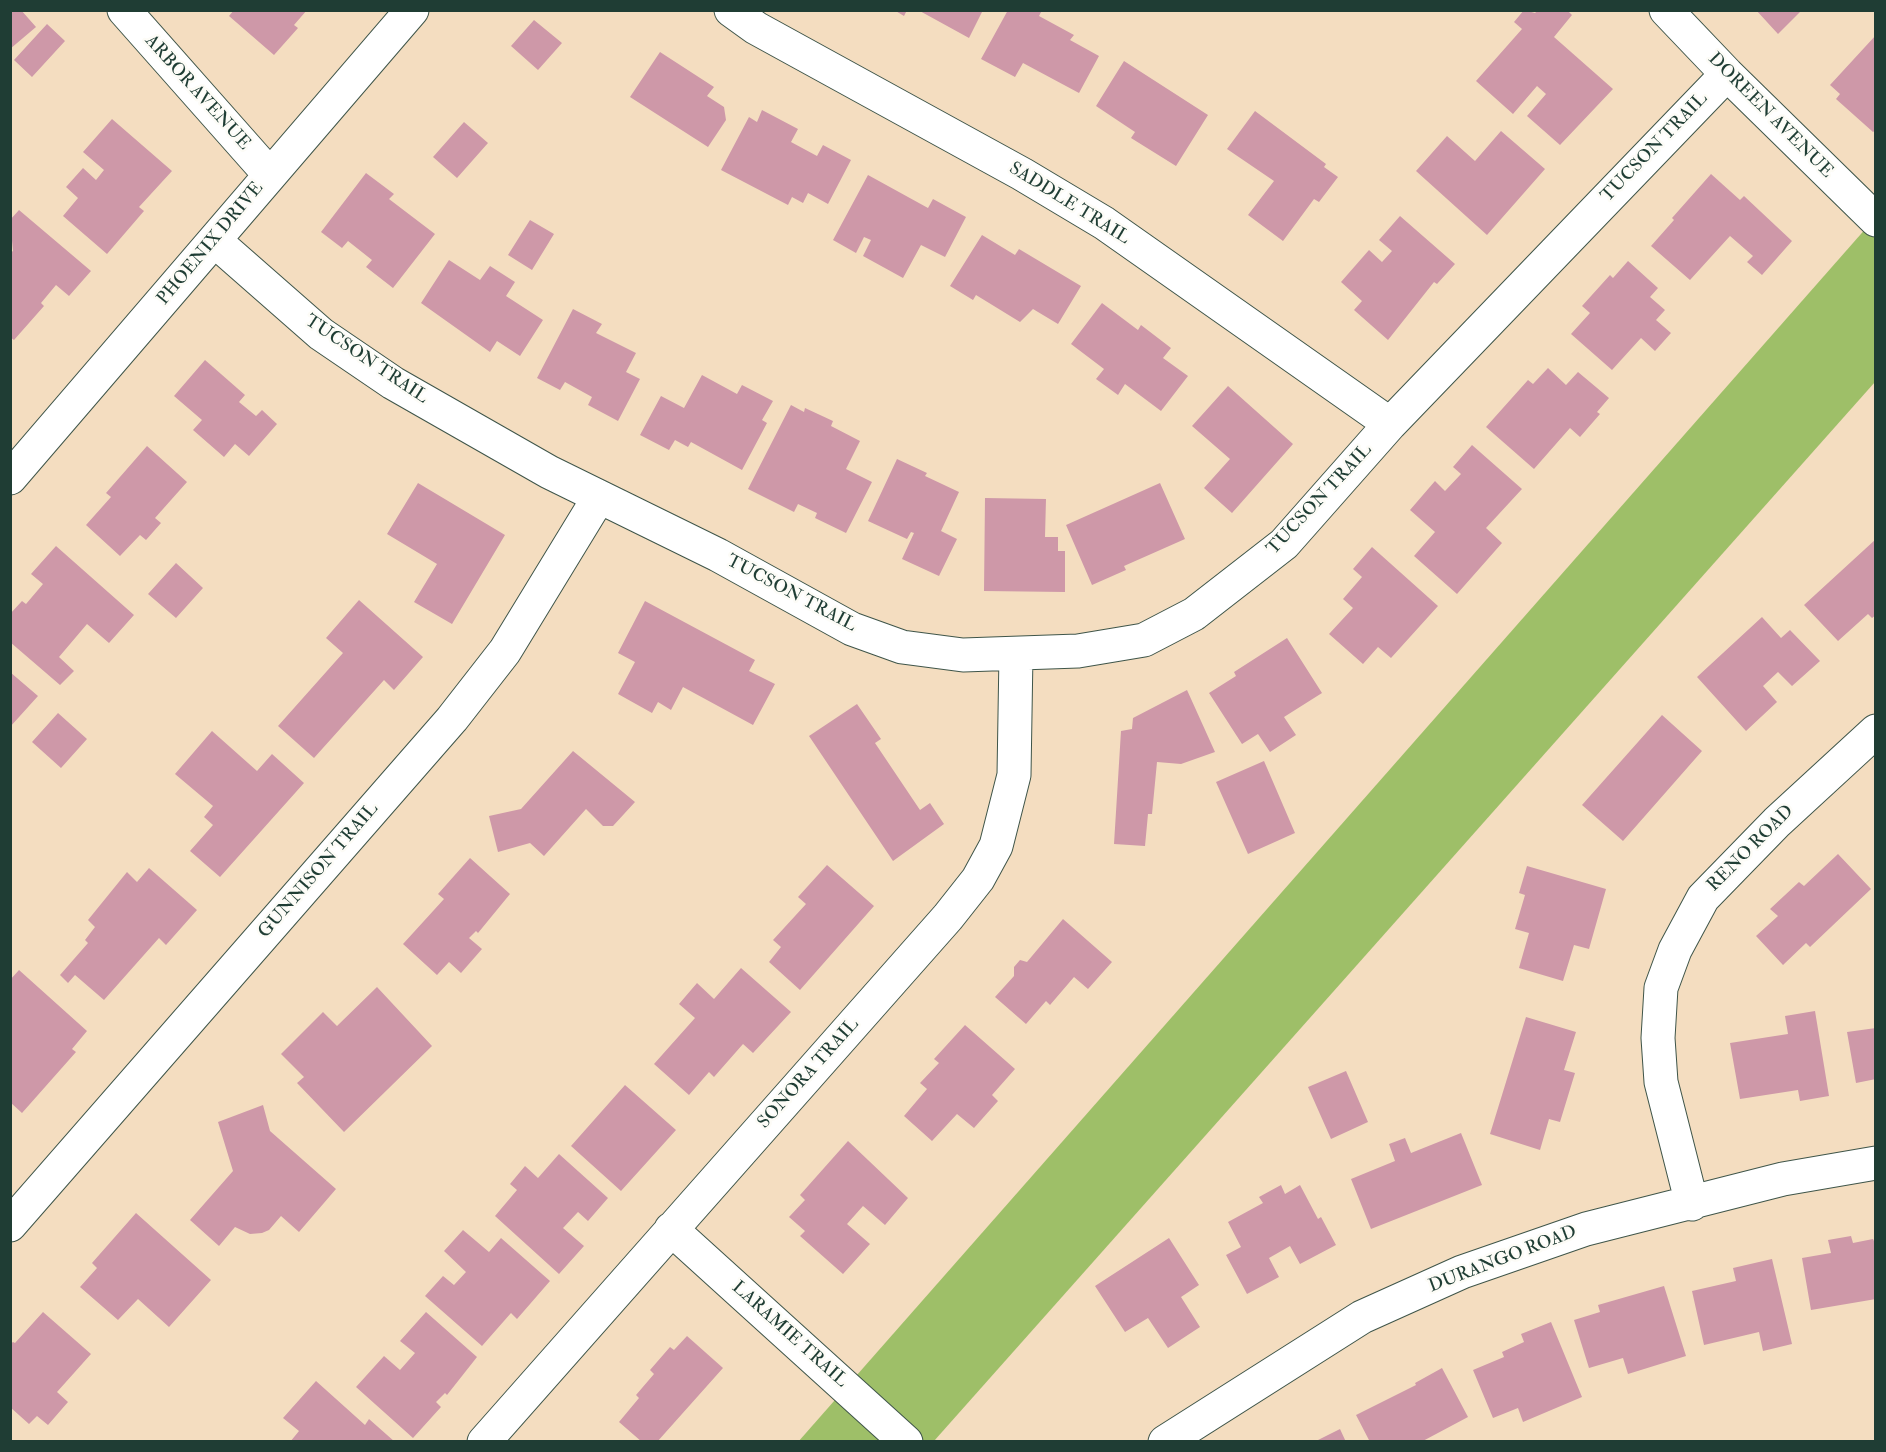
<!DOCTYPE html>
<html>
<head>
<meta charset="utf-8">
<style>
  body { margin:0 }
  #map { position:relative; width:1886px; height:1452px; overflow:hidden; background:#f4ddc0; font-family:"IM FELL Double Pica",serif }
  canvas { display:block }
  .frame { position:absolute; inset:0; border:12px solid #1f3d34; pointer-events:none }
</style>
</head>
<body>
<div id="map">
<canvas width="1886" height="1452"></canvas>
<div class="frame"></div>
</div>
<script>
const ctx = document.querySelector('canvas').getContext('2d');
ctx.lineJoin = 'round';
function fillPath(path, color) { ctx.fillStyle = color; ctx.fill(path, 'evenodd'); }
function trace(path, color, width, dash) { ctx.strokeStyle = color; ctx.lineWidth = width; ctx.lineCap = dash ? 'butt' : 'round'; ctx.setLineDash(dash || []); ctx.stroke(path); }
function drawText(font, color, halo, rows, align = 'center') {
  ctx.font = font + ' "IM FELL Double Pica",serif'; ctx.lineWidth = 5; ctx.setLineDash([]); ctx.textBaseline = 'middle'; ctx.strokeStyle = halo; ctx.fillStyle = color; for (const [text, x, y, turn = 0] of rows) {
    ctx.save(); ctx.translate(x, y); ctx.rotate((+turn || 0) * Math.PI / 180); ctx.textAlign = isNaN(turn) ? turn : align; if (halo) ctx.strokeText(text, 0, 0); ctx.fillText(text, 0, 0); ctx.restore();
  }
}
fillPath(new Path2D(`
  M1875,218V382L934,1441L798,1442Z`), '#9ebf68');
fillPath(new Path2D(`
  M10,10H21L36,27L10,49Z
  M234,10H307L294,25L298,28L274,55L229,16Z
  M894,10H907L904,16Z
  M918,10H983L969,38Z
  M1008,10H1042L1039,16L1074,35L1070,40L1099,56L1079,93L1023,63L1015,77L981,59Z
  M1524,10L1535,13L1538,10H1567L1572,15L1554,37L1613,89L1560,145L1527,116L1546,94L1537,86L1513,114L1476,81L1522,29L1514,22Z
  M1756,10H1802L1778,34Z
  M534,20L562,43L538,70L511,46Z
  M47,24L65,41L32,77L14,60Z
  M1876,35V130L1873,132L1836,99L1840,94L1830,85Z
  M660,52L714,87L707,96L724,107L726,120L708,147L630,97Z
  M1124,61L1208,115L1176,166L1131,138L1135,132L1096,106Z
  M762,110L798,129L791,142L817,156L823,145L851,160L828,204L808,193L803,203L792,197L788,205L721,170L749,117L757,122Z
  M1255,111L1326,164L1324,167L1338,177L1319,202L1314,199L1283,241L1248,215L1274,181L1227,149Z
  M112,119L172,171L139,207L144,211L107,254L63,216L78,198L66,187L83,168L96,180L104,170L83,152Z
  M464,122L488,143L457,178L433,157Z
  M1501,131L1545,169L1487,235L1416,171L1447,136L1475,161Z
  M366,173L394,194L389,199L435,234L393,288L366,267L372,260L348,241L342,248L321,232Z
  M1711,174L1740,200L1744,196L1792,241L1762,275L1747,262L1753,256L1730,236L1690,280L1651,246L1674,220L1672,218Z
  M868,175L928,208L933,199L966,217L945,257L921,245L903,278L863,256L871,240L864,237L856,253L833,240Z
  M19,210L91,271L69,296L56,285L41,303L44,306L14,340L10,337V253L13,251L10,220Z
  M1400,216L1455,264L1437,284L1434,282L1388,340L1354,310L1362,301L1341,282L1369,250L1382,262L1392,251L1379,240Z
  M530,220L554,234L532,270L508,255Z
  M982,235L1015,255L1019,249L1081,286L1058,324L1033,309L1020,322L976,295L973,300L950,286Z
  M449,260L480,280L490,266L515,282L506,296L543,320L520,356L497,341L490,352L421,303Z
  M1628,261L1658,288L1650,297L1665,310L1656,320L1671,333L1655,351L1641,338L1612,370L1571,334L1590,313L1582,306L1610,275L1613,278Z
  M1102,303L1138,330L1141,325L1171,348L1163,358L1188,376L1161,411L1125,384L1118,395L1096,379L1104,369L1071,344Z
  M573,309L602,324L596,333L636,353L626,372L640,379L618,421L588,405L592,397L565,382L560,390L537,378Z
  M205,360L245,395L239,402L256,416L262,410L277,424L249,456L235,444L224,457L193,430L202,420L174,396Z
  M1548,368L1566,385L1578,372L1609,398L1597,412L1600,414L1580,437L1570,428L1534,469L1486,427L1528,380L1533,384Z
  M702,375L737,394L742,385L773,401L762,420L767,423L742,470L691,442L688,447L675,440L669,450L640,435L661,396L684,408Z
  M1228,386L1293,444L1232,513L1204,488L1230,459L1192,426Z
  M791,405L804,412L805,408L833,421L831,426L860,441L846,469L872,482L846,533L815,518L817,513L798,504L794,512L748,489Z
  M1472,445L1522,489L1486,528L1502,543L1457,594L1414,556L1435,532L1410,510L1435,481L1445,491L1461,474L1453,467Z
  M147,446L187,482L155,518L161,523L146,540L140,535L120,556L86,525L111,497L106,493Z
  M897,459L927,473L925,476L959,492L941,531L957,539L939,576L902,559L914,533L911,532L907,539L868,521Z
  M418,483L505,535L452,624L414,602L437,564L387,534Z
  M1160,483L1185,539L1124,566L1126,570L1092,585L1066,525Z
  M985,498L1046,499L1045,537H1058V551H1065V592L984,591Z
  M1876,539V615L1872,618L1868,614L1838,641L1804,605Z
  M56,546L134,615L109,643L87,624L59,657L74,671L60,685L10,642V614L22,601L26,604L43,584L31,574Z
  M1372,547L1438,606L1391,658L1378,647L1363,664L1329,634L1353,608L1343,599L1362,577L1353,569Z
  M176,563L203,588L176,618L148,594Z
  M359,600L423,657L394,690L384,680L314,758L278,726L343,653L326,638Z
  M645,601L755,660L749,671L775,684L753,725L683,687L671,710L658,702L652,713L618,694L635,662L618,653Z
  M1762,617L1781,638L1790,630L1820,661L1792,686L1778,672L1763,686L1777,702L1746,731L1697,677Z
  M1287,638L1322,693L1284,717L1296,735L1270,752L1258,734L1242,744L1209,693L1236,676L1234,672Z
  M10,672L38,696L10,727Z
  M1187,690L1215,752L1181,764L1157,762L1152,814H1148L1145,846L1114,844L1121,731L1132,729L1133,718Z
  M857,704L881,739L875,743L920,810L930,803L944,824L893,861L809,736Z
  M58,713L87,739L61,768L32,742Z
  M1662,715L1702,751L1623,841L1582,805Z
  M212,731L257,771L272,754L304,783L220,877L190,851L213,825L204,817L213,806L175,774Z
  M573,751L635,802L613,826H603L586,809L544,856L530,843L498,852L489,816L521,809Z
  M1264,761L1295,833L1248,854L1216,782Z
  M1838,854L1871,889L1810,947L1806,943L1783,965L1756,936L1778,916L1770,909L1799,882L1804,886Z
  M470,858L510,894L478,933L476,931L469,938L482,949L461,973L449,962L437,975L403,944L444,899L438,894Z
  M827,865L874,906L800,990L769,962L781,947L773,940L806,904L798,897Z
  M1527,866L1606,889L1589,949L1574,945L1563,981L1519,968L1529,933L1515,929L1525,895L1519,893Z
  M149,868L197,910L166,945L159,938L104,1000L75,975L68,983L60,975L88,943L85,940L95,927L88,920L127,872L137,882Z
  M1063,919L1112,962L1088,989L1074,977L1050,1005L1046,1001L1026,1024L995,997L1014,976V967L1020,960L1027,962Z
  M741,968L791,1012L753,1053L743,1044L714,1077L709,1072L689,1095L654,1064L695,1018L679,1004L697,983L714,999Z
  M19,970L87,1031L72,1049L76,1052L22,1113L10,1102V980Z
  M377,987L432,1046L344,1132L297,1083L304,1077L281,1054L323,1012L337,1026Z
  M1815,1011L1829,1096L1800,1101L1798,1090L1740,1099L1730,1043L1788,1034L1785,1016Z
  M1526,1017L1576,1032L1564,1070L1575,1073L1560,1122L1549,1119L1540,1150L1490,1134Z
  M965,1025L1015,1069L992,1095L998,1101L974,1128L957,1114L932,1141L904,1116L927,1089L920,1083L939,1063L934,1059Z
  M1876,1028V1079L1856,1083L1847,1032Z
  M1346,1071L1368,1122L1331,1139L1308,1087Z
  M625,1085L676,1130L621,1191L571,1146Z
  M263,1105L270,1131L336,1189L299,1232L281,1216L269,1230L262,1233L250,1234L235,1227L219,1246L190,1220L233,1171L218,1122Z
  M1461,1133L1482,1185L1371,1229L1351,1179L1395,1161L1389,1144L1405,1138L1411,1153Z
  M848,1141L908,1198L885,1225L863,1206L847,1224L870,1244L843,1274L800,1236L805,1231L789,1217L805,1200L800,1195Z
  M559,1154L608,1198L588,1221L578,1212L563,1228L584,1246L559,1274L495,1216L517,1190L510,1184L525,1166L538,1178Z
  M1281,1185L1285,1194L1300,1185L1318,1219L1321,1217L1336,1245L1300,1264L1290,1246L1269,1258L1279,1277L1247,1294L1226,1255L1241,1247L1228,1222L1263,1203L1259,1197Z
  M136,1213L211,1280L169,1327L138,1299L118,1320L80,1287L97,1268L92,1263Z
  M463,1230L489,1252L501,1238L550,1281L517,1319L511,1313L482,1346L425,1296L443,1276L454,1285L466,1272L444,1251Z
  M1851,1236L1853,1243L1873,1239L1876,1245V1299L1811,1310L1802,1258L1831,1253L1828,1240Z
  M1169,1238L1199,1285L1181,1297L1200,1327L1168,1348L1148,1318L1125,1332L1095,1286Z
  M1772,1259L1792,1344L1763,1351L1759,1332L1704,1345L1692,1291L1736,1281L1733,1268Z
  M1664,1286L1686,1356L1628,1374L1623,1358L1589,1368L1574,1320L1600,1312L1598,1305Z
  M43,1312L91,1354L57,1392L68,1402L48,1425L37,1416L29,1424L10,1407V1344L13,1342L15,1343Z
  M426,1312L477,1357L447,1395L445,1393L436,1402L441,1407L413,1438L356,1387L384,1356L400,1370L415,1353L400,1341Z
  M1551,1322L1582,1397L1523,1422L1518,1408L1493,1418L1473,1370L1504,1357L1502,1352L1524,1342L1521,1334Z
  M687,1336L723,1368L657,1442H642L619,1422L639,1398L636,1395L654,1374L650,1370L670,1347L674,1350Z
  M1442,1368L1468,1417L1421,1442H1370L1356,1415L1416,1385L1415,1383Z
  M316,1381L365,1425L369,1419L395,1442H290L299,1431L283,1418Z
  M1340,1429L1346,1442H1314Z`), '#ce98a8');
const minor = new Path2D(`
  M124,10L270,175
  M731,10L756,28L1022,174L1104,223L1390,424
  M1666,10L1727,74L1876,220
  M215,241L321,334L393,383L549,472L718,555L852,629L902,647L963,655L1078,651L1144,640L1194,614L1284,544L1390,424L1727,74
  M10,478L412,10
  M1692,1204L1661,1082L1658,1038L1661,988L1675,950L1703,898L1777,822L1876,731
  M10,1225L452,719L505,651L599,497
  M671,1229L906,1442
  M484,1442L948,917L978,879L996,846L1014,775L1016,654
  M1165,1442L1362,1317L1462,1272L1586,1229L1783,1179L1876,1163`);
trace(minor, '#3f5549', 35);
trace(minor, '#fff', 33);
drawText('18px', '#1f3d34', '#fdfcf7', [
  ["ARBOR AVENUE",197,93,48],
  ["DOREEN AVENUE",1770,116,45],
  ["TUCSON TRAIL",1655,148,-46],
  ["SADDLE TRAIL",1069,204,32],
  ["PHOENIX DRIVE",211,244,-50],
  ["TUCSON TRAIL",366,360,34],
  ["TUCSON TRAIL",1320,500,-47],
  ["TUCSON TRAIL",791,594,28],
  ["RENO ROAD",1751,849,-45],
  ["GUNNISON TRAIL",319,871,-49],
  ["SONORA TRAIL",809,1074,-48],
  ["DURANGO ROAD",1503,1260,-21],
  ["LARAMIE TRAIL",789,1335,42]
]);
</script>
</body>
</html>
